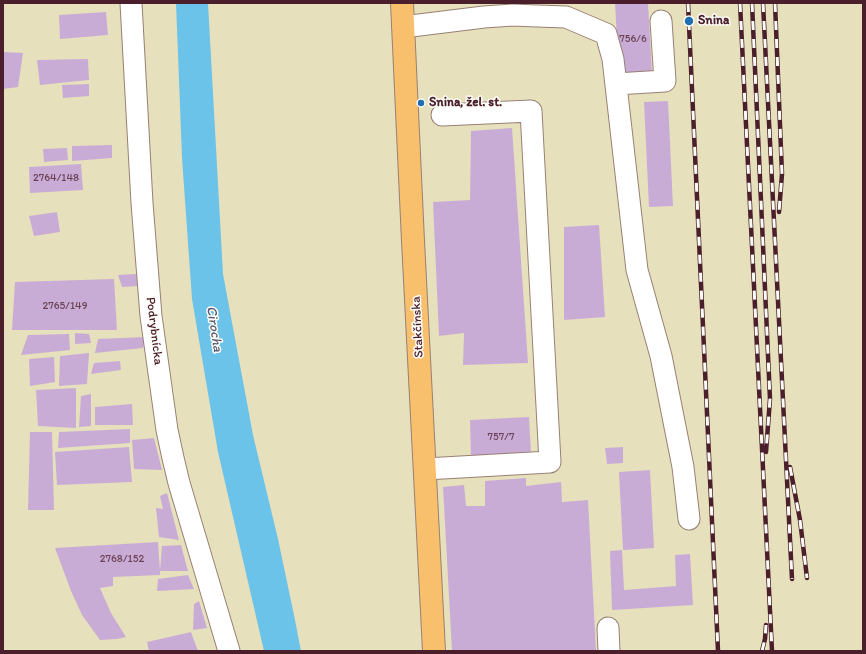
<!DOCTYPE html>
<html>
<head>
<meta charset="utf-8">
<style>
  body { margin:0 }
  #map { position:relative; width:866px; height:654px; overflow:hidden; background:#e7e0bc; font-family:Itim,sans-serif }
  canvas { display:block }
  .frame { position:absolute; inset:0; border:4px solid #4a1f2b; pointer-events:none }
</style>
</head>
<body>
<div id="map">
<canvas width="866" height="654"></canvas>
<div class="frame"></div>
</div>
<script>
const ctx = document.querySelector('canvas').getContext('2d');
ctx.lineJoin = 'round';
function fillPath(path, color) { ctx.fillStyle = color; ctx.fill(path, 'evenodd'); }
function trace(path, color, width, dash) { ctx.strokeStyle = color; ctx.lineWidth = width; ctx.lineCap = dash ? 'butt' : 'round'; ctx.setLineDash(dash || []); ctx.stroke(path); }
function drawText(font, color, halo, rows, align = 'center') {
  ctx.font = font + ' Itim,sans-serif'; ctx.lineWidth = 3; ctx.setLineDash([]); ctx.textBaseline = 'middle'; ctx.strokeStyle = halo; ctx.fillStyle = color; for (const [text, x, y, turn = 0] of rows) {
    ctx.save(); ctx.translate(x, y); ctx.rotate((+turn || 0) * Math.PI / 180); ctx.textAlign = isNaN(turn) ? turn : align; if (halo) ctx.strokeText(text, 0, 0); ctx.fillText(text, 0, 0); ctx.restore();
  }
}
fillPath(new Path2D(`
  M176,3H208L223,274L253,435L278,539L295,620L301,651H264L218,452L192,299L182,158Z`), '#6cc3e9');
fillPath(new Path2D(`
  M615,3H648L652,75H619Z
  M106,12L108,35L60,39L59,15Z
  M3,52L23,53L18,87L3,89Z
  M88,59L89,80L40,85L37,60Z
  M89,84V96L63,98L62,85Z
  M668,101L673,206L649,207L644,102Z
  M512,128L528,363L463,365L464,333L439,336L433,202L470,200L471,131Z
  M112,145V158L72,161V146Z
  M67,148L68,160L44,162L43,149Z
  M81,164L83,190L30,193L29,167Z
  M57,212L60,232L34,236L29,216Z
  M599,225L605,317L564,320V227Z
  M136,274L138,286L122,287L118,275Z
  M114,279L117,330H12L15,282Z
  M75,333L89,334L91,343L75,344Z
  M69,334L70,350L21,355L28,335Z
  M145,337L143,348L95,353L98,339Z
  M89,353L87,384L59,386L60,356Z
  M54,357L55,382L30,386L29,359Z
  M120,361L121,370L91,374L94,363Z
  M76,388V428L38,426L36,390Z
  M91,394V426L79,427L81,396Z
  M132,404L133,425H95V407Z
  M529,417L531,454L471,458L470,420Z
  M130,429V443L58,448L59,432Z
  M30,432H52L54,510H28Z
  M154,438L162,470L134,469L132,440Z
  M129,447L132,482L57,485L55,452Z
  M623,447V463L607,464L605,448Z
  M650,470L654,548L623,550L619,472Z
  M526,478V486L561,482L562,502L588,500L596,651H452L443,487L464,485L466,506H485V481Z
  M167,493L179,540L159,537L156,508L163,509L160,496Z
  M158,542L160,571L162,546L181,545L188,571H160V575L113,577V586L100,588L111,613L126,637L117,639L100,640L82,615L71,591L55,548Z
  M622,550L624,590L676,586L675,555L690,554L693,605L612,610L610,551Z
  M188,575L194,589L157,591L158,579Z
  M199,601L207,628L193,630L194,604Z
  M191,632L198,651H149L147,642Z`), '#c9acd6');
const minor = new Path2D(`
  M131,3L142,203L151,316L167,430L173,458L179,483L229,651
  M403,27L484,17L513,15L537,16L566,17L606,34L613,59L637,270L661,356L683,467L689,519
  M616,84L665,81L661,21
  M425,469L550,462L531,111L442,115
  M608,628L609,651`);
const major = new Path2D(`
  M402,3L413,241L434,651`);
trace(minor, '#988074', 23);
trace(major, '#988074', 24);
trace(minor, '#fff', 21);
trace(major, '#f8bf6c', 22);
const rail = new Path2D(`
  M688,3L718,651
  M740,3L772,651
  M752,3L770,399L766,452
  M763,3L792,579
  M775,3L782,174L779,212
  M790,467L800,520L807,578
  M762,651L765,639L766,625`);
trace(rail, '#4a1f2b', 4.5);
trace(rail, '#fdfcf7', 3, [9]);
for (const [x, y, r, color] of [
  [689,21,5,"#1f6fb2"],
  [421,103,4,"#1f6fb2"]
]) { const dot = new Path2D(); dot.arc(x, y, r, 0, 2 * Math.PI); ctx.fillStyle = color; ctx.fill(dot); trace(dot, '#fdfcf7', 1.5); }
drawText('11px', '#6a4256', null, [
  ["756/6",633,39],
  ["2764/148",56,178],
  ["2765/149",65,306],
  ["757/7",501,437],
  ["2768/152",122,559]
]);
drawText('bold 13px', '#4a1f2b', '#fdfcf7', [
  ["Snina",698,21],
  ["Snina, žel. st.",429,103]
], 'left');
drawText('13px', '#4a1f2b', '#fdfcf7', [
  ["Stakčínska",418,327,-93],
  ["Podrybnícka",154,331,83]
]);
drawText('italic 14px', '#56586e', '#fdfcf7', [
  ["Cirocha",214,329,81]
]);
</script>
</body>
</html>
